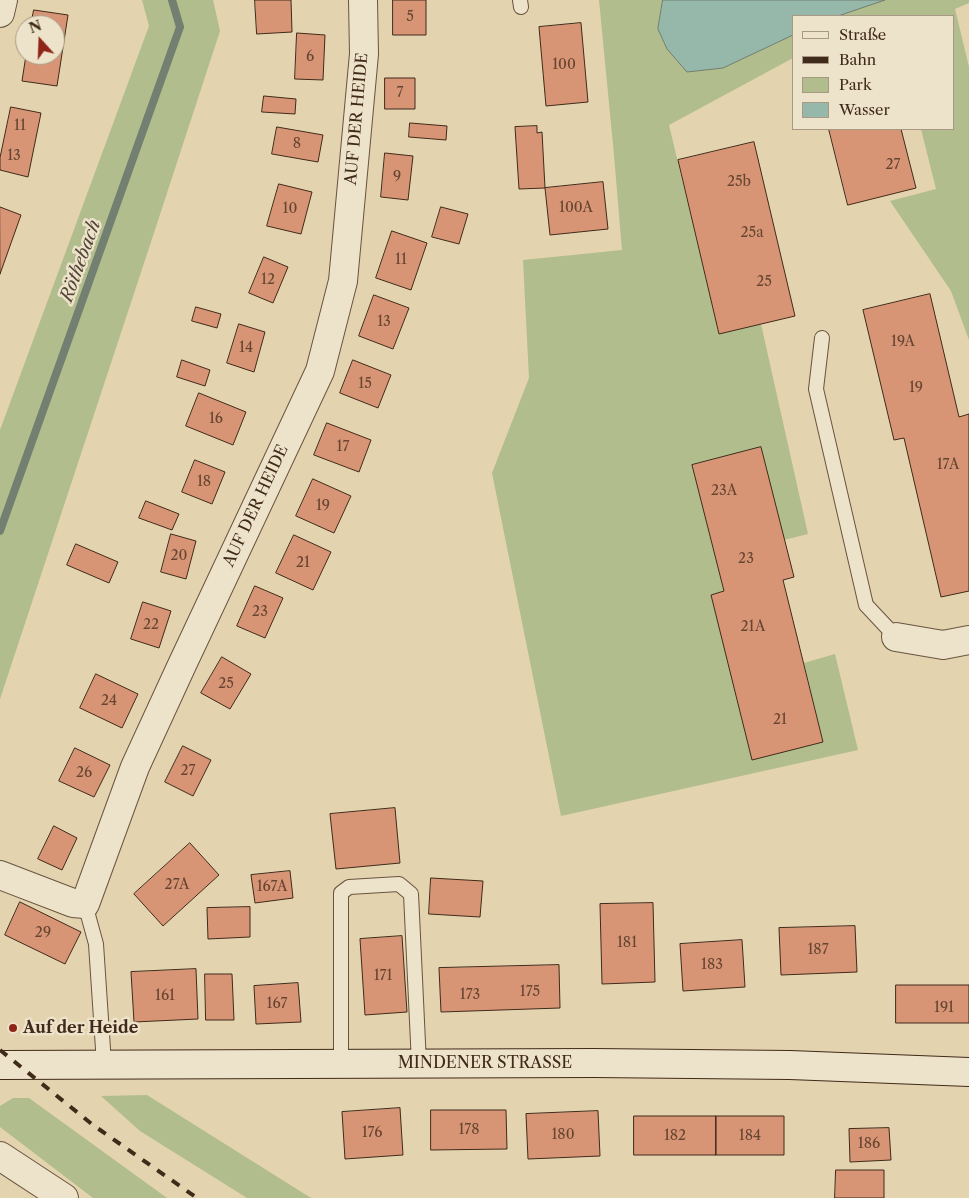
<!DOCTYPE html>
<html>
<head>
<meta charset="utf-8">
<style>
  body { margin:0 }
  #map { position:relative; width:969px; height:1198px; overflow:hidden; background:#e3d3ae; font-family:"Libre Caslon Text",serif }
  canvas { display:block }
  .legend { position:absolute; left:792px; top:15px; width:162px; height:115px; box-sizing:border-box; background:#ede2ca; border:1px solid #a89884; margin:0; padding:6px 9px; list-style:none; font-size:15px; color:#402a1a }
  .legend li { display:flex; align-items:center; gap:10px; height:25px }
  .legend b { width:25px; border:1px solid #a89884 }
  .north { position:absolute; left:15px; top:15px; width:50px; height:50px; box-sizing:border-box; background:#ede2ca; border:1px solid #a89884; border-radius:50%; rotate:340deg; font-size:14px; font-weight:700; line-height:20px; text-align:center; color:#402a1a }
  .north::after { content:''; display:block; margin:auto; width:18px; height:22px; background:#8f2418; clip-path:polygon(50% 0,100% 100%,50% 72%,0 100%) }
</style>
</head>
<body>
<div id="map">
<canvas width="969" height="1198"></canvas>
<ul class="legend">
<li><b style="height:6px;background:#ede2ca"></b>Straße</li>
<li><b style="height:6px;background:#402a1a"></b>Bahn</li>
<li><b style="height:14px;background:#b1bd8c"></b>Park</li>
<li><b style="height:14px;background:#95b8aa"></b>Wasser</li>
</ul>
<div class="north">N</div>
</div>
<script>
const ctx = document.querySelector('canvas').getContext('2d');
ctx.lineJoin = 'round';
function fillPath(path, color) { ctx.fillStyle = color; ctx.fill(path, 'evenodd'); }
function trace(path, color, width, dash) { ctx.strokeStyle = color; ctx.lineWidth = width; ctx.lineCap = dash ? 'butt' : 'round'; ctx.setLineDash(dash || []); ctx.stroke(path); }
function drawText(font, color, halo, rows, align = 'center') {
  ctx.font = font + ' "Libre Caslon Text",serif'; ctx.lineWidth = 5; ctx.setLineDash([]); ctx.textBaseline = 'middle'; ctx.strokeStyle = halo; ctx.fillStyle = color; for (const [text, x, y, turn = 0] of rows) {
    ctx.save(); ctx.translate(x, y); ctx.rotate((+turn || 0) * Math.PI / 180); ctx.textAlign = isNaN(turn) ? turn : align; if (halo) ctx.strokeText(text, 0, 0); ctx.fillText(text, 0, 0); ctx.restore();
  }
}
fillPath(new Path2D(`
  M142,0H213L220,31L150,245L0,699V430L149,26Z
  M599,0H969V3L955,9L969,67V340L951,291L890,201L936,189L921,129H953V16H793V58L669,125L719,334L761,324L808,534L784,540L761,448L692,465L724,591L711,595L752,759L823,742L804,663L835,654L858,750L561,816L492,473L529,378L523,260L622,250L614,155Z
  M147,1095L311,1198H247L140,1131L101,1096Z
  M13,1098H29L167,1198H93L0,1127V1106Z`), '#b1bd8c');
const water = new Path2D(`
  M663,0H885L838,16H793V35L723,68L687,72L667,49L658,29Z`);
fillPath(water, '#95b8aa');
trace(water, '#737f70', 1);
trace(new Path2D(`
  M0,531L180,27L172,0`), '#737f70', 8);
const building = new Path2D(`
  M255,0H291L292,32L257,34Z
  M393,0H426V35H393Z
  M34,10L68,15L57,86L22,81L26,55H55V25H31Z
  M581,23L588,102L546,106L539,27Z
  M297,33L325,35L323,80L295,79Z
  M385,78H415V109H385Z
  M264,96L296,99L295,114L262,112Z
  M11,107L41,113L28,177L0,170V158Z
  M410,123L447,126L446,140L409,137Z
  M537,126V133L542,132L545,188L519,189L515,127Z
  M277,127L323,135L318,162L272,154Z
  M829,129H901L916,188L848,205Z
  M754,142L795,316L719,334L678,160Z
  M385,153L413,156L408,200L381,197Z
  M603,182L608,229L550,235L545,188Z
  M279,184L312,192L301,234L267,226Z
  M0,207L21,215L0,274Z
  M441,207L468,214L459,244L432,237Z
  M392,231L427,243L411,290L376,278Z
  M264,257L288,267L273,303L249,293Z
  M930,294L959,417L969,414V591L941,597L904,438L894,440L863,310Z
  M374,295L409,308L393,349L359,336Z
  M196,307L221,314L217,328L192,321Z
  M239,324L265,332L254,372L227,363Z
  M182,360L210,370L205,386L177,377Z
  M353,360L391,375L378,408L340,393Z
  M199,393L246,412L233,445L186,426Z
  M327,423L371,440L359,472L314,455Z
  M761,447L794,577L783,580L823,742L752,760L711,595L724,591L692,465Z
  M195,460L225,472L212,504L182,492Z
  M313,479L351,496L334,533L296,516Z
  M146,501L179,514L172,530L139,518Z
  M171,534L196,541L186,579L161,572Z
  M294,535L331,552L313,590L276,573Z
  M76,544L118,562L109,583L67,565Z
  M255,586L283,598L265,638L237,626Z
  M143,602L171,611L159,648L131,639Z
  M222,657L251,674L230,709L201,693Z
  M96,674L138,694L122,728L80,708Z
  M183,746L211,760L193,796L165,782Z
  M75,748L110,765L94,797L59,781Z
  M395,808L400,863L336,869L330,814Z
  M54,826L77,838L62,870L38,859Z
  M190,843L219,875L163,926L134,894Z
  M290,871L293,898L255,903L251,875Z
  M431,878L483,881L480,917L429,914Z
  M20,902L81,932L65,964L5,935Z
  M653,903L655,982L602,984L600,904Z
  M250,907V937L208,939L207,908Z
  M855,926L857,972L781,975L779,928Z
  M402,936L407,1012L365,1015L360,939Z
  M742,940L745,987L683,991L680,944Z
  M559,965L560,1008L441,1012L439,968Z
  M196,969L198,1019L134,1022L131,972Z
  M205,974H232L234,1020H206Z
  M298,983L301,1022L256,1024L254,986Z
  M896,985H969V1023H896Z
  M400,1108L403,1155L345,1159L342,1112Z
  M431,1110H506L507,1149L431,1150Z
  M598,1111L600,1156L528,1159L526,1114Z
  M634,1116H716V1155H634Z
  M716,1116H784V1155H716Z
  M889,1128L891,1160L850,1162L849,1129Z
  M836,1170H884V1198H835Z`);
fillPath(building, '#d89576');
trace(building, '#402a1a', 1);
const lane = new Path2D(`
  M520,0L521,7
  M822,338L816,389L866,605L896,637
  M85,904L96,944L104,1064
  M341,1064V893L349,887L399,884L411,894L419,1064`);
const street = new Path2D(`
  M0,13L3,0
  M896,637L943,645L969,640
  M0,875L73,903L85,904L135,767L181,667L320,371L343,281L364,54L363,0
  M0,1156L64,1198`);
const secondary = new Path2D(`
  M0,1065L594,1063L790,1065L969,1072`);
trace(lane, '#69543f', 16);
trace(street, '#69543f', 30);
trace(secondary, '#402a1a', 30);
trace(lane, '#ede2ca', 14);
trace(street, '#ede2ca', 28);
trace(secondary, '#ede2ca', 28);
trace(new Path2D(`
  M0,1050L93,1125L197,1198`), '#402a1a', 4, [9, 9]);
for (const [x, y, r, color] of [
  [13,1028,5,"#8f2418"]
]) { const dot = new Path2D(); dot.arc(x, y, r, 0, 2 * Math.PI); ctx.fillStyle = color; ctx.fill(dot); trace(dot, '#ede2ca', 2); }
drawText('14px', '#664531', null, [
  ["5",410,17],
  ["6",310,57],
  ["100",564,65],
  ["7",400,93],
  ["11",20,126],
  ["8",297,144],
  ["13",14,156],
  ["27",893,165],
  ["9",397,177],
  ["25b",739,182],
  ["100A",576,208],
  ["10",290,209],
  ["25a",752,233],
  ["11",401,260],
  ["12",268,280],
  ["25",764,282],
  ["13",384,322],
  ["19A",903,342],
  ["14",246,348],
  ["15",365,384],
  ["19",916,388],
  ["16",216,419],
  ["17",343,447],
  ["17A",948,465],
  ["18",204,482],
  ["23A",724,491],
  ["19",323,506],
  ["20",179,556],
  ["23",746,559],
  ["21",303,563],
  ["23",260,612],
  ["22",151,625],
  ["21A",753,627],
  ["25",226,684],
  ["24",109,701],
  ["21",780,720],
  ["27",188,771],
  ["26",84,773],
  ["27A",177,885],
  ["167A",272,887],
  ["29",43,933],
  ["181",627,943],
  ["187",818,950],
  ["183",712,965],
  ["171",383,976],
  ["175",530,992],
  ["173",470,995],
  ["161",165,996],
  ["167",277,1004],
  ["191",944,1008],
  ["178",469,1130],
  ["176",372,1133],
  ["180",563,1135],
  ["182",675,1136],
  ["184",750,1136],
  ["186",869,1144]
]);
drawText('16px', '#402a1a', '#ede2ca', [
  ["AUF DER HEIDE",357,119,-85],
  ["AUF DER HEIDE",256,506,-65],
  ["MINDENER STRASSE",485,1063]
]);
drawText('bold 16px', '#402a1a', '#ede2ca', [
  ["Auf der Heide",23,1028]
], 'left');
drawText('italic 18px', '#514637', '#ede2ca', [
  ["Röthebach",81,261,-70]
]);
</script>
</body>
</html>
